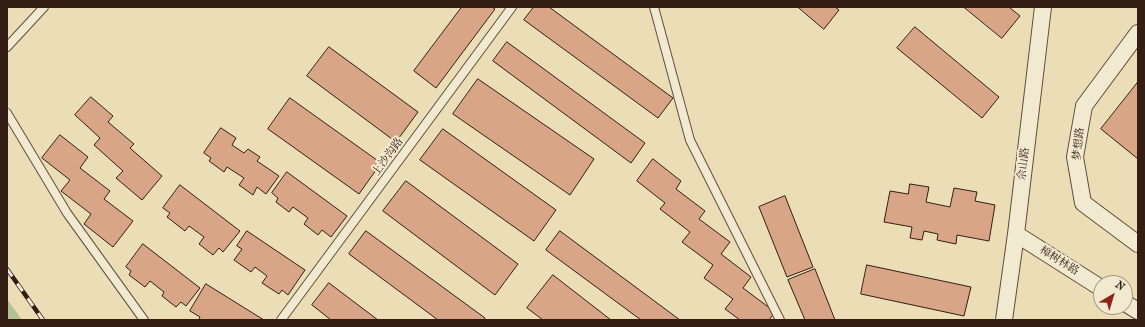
<!DOCTYPE html>
<html>
<head>
<meta charset="utf-8">
<style>
  body { margin:0 }
  #map { position:relative; width:1145px; height:327px; overflow:hidden; background:#ebdeb6; font-family:"IM FELL French Canon",serif }
  canvas { display:block }
  .frame { position:absolute; inset:0; border:8px solid #331d15; pointer-events:none }
  .north { position:absolute; left:1093px; top:275px; width:40px; height:40px; box-sizing:border-box; background:#f2ead0; border:1px solid #a69885; border-radius:50%; rotate:38deg; font-size:11px; font-weight:700; line-height:16px; text-align:center; color:#331d15 }
  .north::after { content:''; display:block; margin:auto; width:14px; height:18px; background:#8f2418; clip-path:polygon(50% 0,100% 100%,50% 72%,0 100%) }
</style>
</head>
<body>
<div id="map">
<canvas width="1145" height="327"></canvas>
<div class="frame"></div>
<div class="north">N</div>
</div>
<script>
const ctx = document.querySelector('canvas').getContext('2d');
ctx.lineJoin = 'round';
function fillPath(path, color) { ctx.fillStyle = color; ctx.fill(path, 'evenodd'); }
function trace(path, color, width, dash) { ctx.strokeStyle = color; ctx.lineWidth = width; ctx.lineCap = dash ? 'butt' : 'round'; ctx.setLineDash(dash || []); ctx.stroke(path); }
function drawText(font, color, halo, rows, align = 'center') {
  ctx.font = font + ' "IM FELL French Canon","Noto Serif SC",serif'; ctx.lineWidth = 4; ctx.setLineDash([]); ctx.textBaseline = 'middle'; ctx.strokeStyle = halo; ctx.fillStyle = color; for (const [text, x, y, turn = 0] of rows) {
    ctx.save(); ctx.translate(x, y); ctx.rotate((+turn || 0) * Math.PI / 180); ctx.textAlign = isNaN(turn) ? turn : align; if (halo) ctx.strokeText(text, 0, 0); ctx.fillText(text, 0, 0); ctx.restore();
  }
}
fillPath(new Path2D(`
  M7,299L22,320H7Z`), '#b3c291');
const building = new Path2D(`
  M462,7H492L495,9L436,88L414,71Z
  M534,7H549L673,98L658,118L524,20Z
  M798,7H835L839,10L824,29Z
  M964,7H1009L1020,16L1002,38Z
  M915,27L999,97L982,118L897,48Z
  M507,42L645,143L631,163L493,61Z
  M329,47L418,112L396,142L307,76Z
  M478,79L594,159L570,195L453,114Z
  M1138,82V159L1101,129Z
  M91,97L113,116L108,122L134,144L130,148L162,176L142,200L116,178L123,171L94,145L100,138L75,115Z
  M290,98L381,163L359,194L268,129Z
  M221,128L236,138L232,145L244,153L248,149L260,157L257,161L279,176L266,194L257,187L253,195L239,185L244,178L227,167L224,172L209,161L211,158L204,153Z
  M443,129L556,210L534,241L420,160Z
  M60,135L88,157L80,168L110,191L104,199L133,221L113,247L84,224L91,214L61,191L70,180L42,158Z
  M653,159L681,181L676,189L705,211L699,219L730,242L721,254L751,277L743,288L775,312L769,320H740L725,309L733,299L704,278L713,265L682,242L690,232L660,209L665,203L637,181Z
  M287,172L347,216L331,237L322,230L318,235L304,224L308,218L293,207L289,212L276,202L278,198L272,193Z
  M406,181L518,264L495,295L383,211Z
  M910,184L929,187L926,202L950,207L954,188L977,192L975,201L995,205L989,241L957,235L956,244L937,240L938,234L924,231L922,240L910,238L912,227L884,222L890,191L908,194Z
  M180,185L240,231L223,252L219,248L213,255L199,244L204,237L189,226L185,231L167,217L170,213L163,208Z
  M785,196L813,267L787,277L759,207Z
  M247,231L305,270L288,295L282,290L279,294L262,283L267,276L255,267L251,272L234,260L242,249L237,246Z
  M366,231L485,318L484,320H438L349,254Z
  M560,231L680,320H641L546,250Z
  M143,244L200,288L186,306L181,302L176,307L162,296L164,292L150,281L145,287L129,275L131,271L126,267Z
  M867,265L971,287L964,316L861,294Z
  M815,269L835,320H805L788,280Z
  M553,275L611,320H543L527,308Z
  M329,283L378,320H331L312,305Z
  M206,284L264,320H199L200,317L190,311Z`);
fillPath(building, '#d9a587');
trace(building, '#331d15', 1);
const service = new Path2D(`
  M654,7L690,140L780,320
  M7,47L44,7
  M7,113L67,213L144,320
  M281,320L512,7`);
const minor = new Path2D(`
  M1138,33L1084,106L1075,157L1083,203L1138,244
  M1016,234L1101,288
  M1125,303L1138,311
  M1004,320L1016,234L1043,7`);
trace(service, '#614d3d', 10);
trace(minor, '#614d3d', 18);
trace(service, '#f2ead0', 8);
trace(minor, '#f2ead0', 16);
const rail = new Path2D(`
  M7,269L43,320`);
trace(rail, '#331d15', 4.5);
trace(rail, '#f2ead0', 3, [9]);
drawText('11px', '#331d15', '#f2ead0', [
  ["梦想路",1079,144,-84],
  ["上沙沟路",388,157,-54],
  ["佘山路",1024,164,-83],
  ["樟树林路",1059,261,32]
]);
</script>
</body>
</html>
